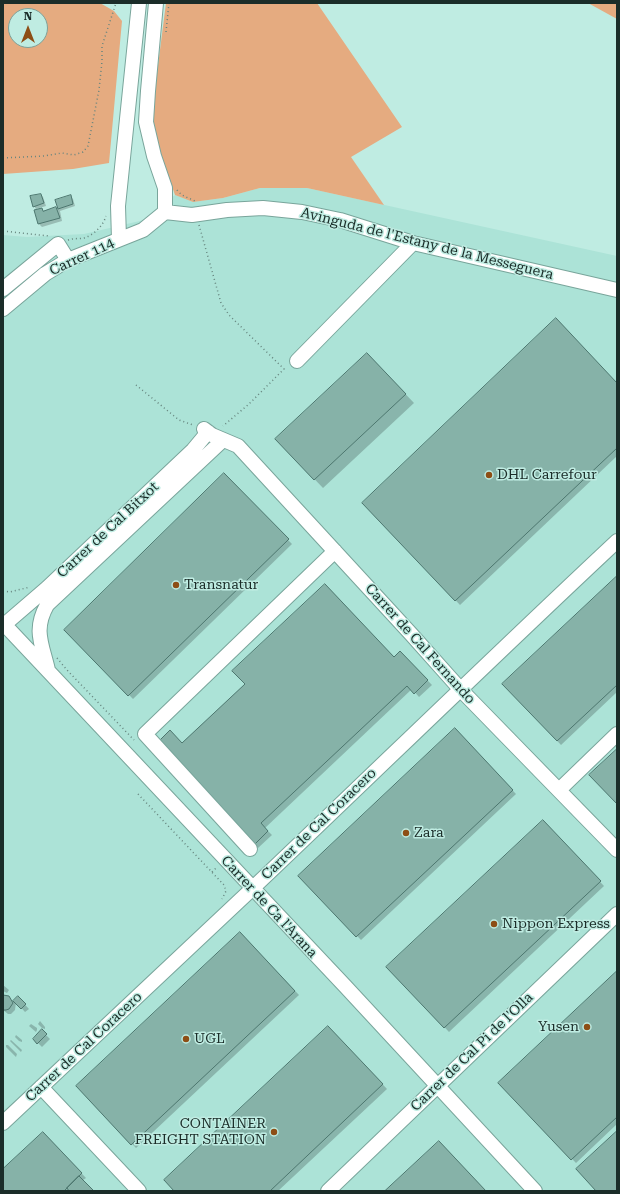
<!DOCTYPE html>
<html>
<head>
<meta charset="utf-8">
<style>
  body { margin:0 }
  #map { position:relative; width:620px; height:1194px; overflow:hidden; background:#bfece2; font-family:"Roboto Serif",serif }
  canvas { display:block }
  .frame { position:absolute; inset:0; border:4px solid #1b2d29; pointer-events:none }
  .north { position:absolute; left:8px; top:8px; width:40px; height:40px; box-sizing:border-box; background:#bfece2; border:1px solid #7da098; border-radius:50%; rotate:0deg; font-size:11px; font-weight:700; line-height:16px; text-align:center; color:#1b2d29 }
  .north::after { content:''; display:block; margin:auto; width:14px; height:18px; background:#8d4e15; clip-path:polygon(50% 0,100% 100%,50% 72%,0 100%) }
</style>
</head>
<body>
<div id="map">
<canvas width="620" height="1194"></canvas>
<div class="frame"></div>
<div class="north">N</div>
</div>
<script>
const ctx = document.querySelector('canvas').getContext('2d');
ctx.lineJoin = 'round';
function fillPath(path, color) { ctx.fillStyle = color; ctx.fill(path, 'evenodd'); }
function trace(path, color, width, dash) { ctx.strokeStyle = color; ctx.lineWidth = width; ctx.lineCap = dash ? 'butt' : 'round'; ctx.setLineDash(dash || []); ctx.stroke(path); }
function drawText(font, color, halo, rows, align = 'center') {
  ctx.font = font + ' "Roboto Serif",serif'; ctx.lineWidth = 3; ctx.setLineDash([]); ctx.textBaseline = 'middle'; ctx.strokeStyle = halo; ctx.fillStyle = color; for (const [text, x, y, turn = 0] of rows) {
    ctx.save(); ctx.translate(x, y); ctx.rotate((+turn || 0) * Math.PI / 180); ctx.textAlign = isNaN(turn) ? turn : align; if (halo) ctx.strokeText(text, 0, 0); ctx.fillText(text, 0, 0); ctx.restore();
  }
}
fillPath(new Path2D(`
  M260,188H307L617,256V1191H3V235L27,237L84,234L144,220L175,195L193,202L223,198Z`), '#ace3d7');
fillPath(new Path2D(`
  M3,3H100L114,11L122,21L109,163L73,169L3,174ZM16,16H40V40H16Z
  M166,3H317L402,127L351,157L384,205L307,188H260L223,198L193,202L175,195L155,137L153,116L155,89Z
  M588,3H617V19Z`), '#e5ab80');
fillPath(new Path2D(`
  M41,195L43,197L46,206L36,209L34,206Z
  M70,196L73,199L75,206L60,211L62,221L42,227L39,224L35,211L42,209L44,212L58,208Z
  M375,362L414,403L323,488L276,439Z
  M617,384V456L460,605L363,503Z
  M224,475L292,544L133,699L65,630Z
  M617,578V692L561,745L504,684Z
  M400,652L432,685L419,697L412,689L265,828L272,835L258,848L158,743L182,744L394,658Z
  M455,730L516,794L361,940L300,876Z
  M543,821L604,886L449,1032L388,967Z
  M240,934L299,995L136,1148L77,1086Z
  M617,972V1124L576,1163L499,1083Z
  M3,985L9,990L7,993L3,991Z
  M3,996L9,997L13,1002L18,997L29,1009L25,1012L16,1002L15,1010L11,1014H8L3,1010Z
  M40,1021L45,1027V1029L42,1028L38,1024Z
  M31,1024L37,1028V1030L36,1032L29,1026Z
  M328,1027L387,1089L278,1191H175Z
  M42,1031L50,1039L42,1047L34,1039Z
  M16,1035L22,1040V1042L19,1041L15,1037Z
  M11,1040L22,1050L21,1052L10,1041Z
  M6,1045H8L17,1054L16,1057L6,1047Z
  M43,1133L86,1178L83,1180L93,1191H3V1171Z`), '#0003');
const building = new Path2D(`
  M41,194L44,203L33,207L30,196Z
  M71,195L73,204L58,209L55,200Z
  M56,207L60,218L38,224L34,210L42,208L43,211Z
  M556,318L617,383V448L455,601L362,503Z
  M367,353L406,394L314,480L275,439Z
  M224,473L289,539L128,696L64,630Z
  M617,576V685L557,741L502,684Z
  M325,584L394,657L400,651L428,680L414,694L407,686L261,823L268,831L254,845L157,743L170,730L182,743L245,684L232,671Z
  M455,728L513,790L356,937L298,876Z
  M617,749V804L589,775Z
  M543,820L601,881L444,1028L386,967Z
  M240,932L295,991L131,1145L76,1086Z
  M617,971V1117L571,1160L498,1083Z
  M3,995L9,996L13,1003L9,1009L6,1010H3Z
  M18,996L26,1004L21,1009L13,1001Z
  M328,1026L383,1084L270,1191H174L164,1180Z
  M42,1029L47,1034L37,1044L33,1039Z
  M617,1131V1191H596L576,1169Z
  M43,1132L82,1173L64,1191H3V1169Z
  M439,1141L486,1191H385Z
  M79,1176L94,1191H69L67,1188Z`);
fillPath(building, '#86b2a8');
trace(building, '#4d776f', 1);
const minor = new Path2D(`
  M156,3L148,91L146,122L154,156L165,188V212
  M165,212L192,215L227,210L263,208L302,212L340,220L413,243L617,290
  M119,239L118,206L139,3
  M3,289L58,244L68,260
  M3,309L45,274L68,260L143,230L165,212
  M297,361L413,243
  M204,429L212,435L238,446L411,634L461,690L617,850
  M3,623L345,986L535,1191
  M4,625L47,588L193,450L208,432
  M48,670C42,644 33,630 47,605L223,440
  M559,790L617,734
  M250,849L145,734L335,551
  M41,1087L139,1191
  M3,1123C86,1044 170,966 254,887C375,772 495,655 617,541
  M328,1191L617,914`);
trace(minor, '#79a59b', 16);
trace(new Path2D(`
  M166,32L169,3
  M3,158L44,156L62,153L74,155L83,152L88,146L99,90L102,61V46L116,3
  M177,190C182,197 190,198 197,202
  M199,225L221,303L229,315L284,369L249,404L223,426
  M3,231L49,236
  M68,240C74,238 79,239 84,238C94,235 103,226 106,216
  M136,385L179,420L193,425
  M3,591L10,592L30,587
  M57,658L67,670L134,740
  M138,794L224,885L226,891L222,899
  M212,872L216,868`), '#66857e', 1.5, [1, 3]);
trace(minor, '#fff', 14);
for (const [x, y, r, color] of [
  [489,475,4,"#8d4e15"],
  [176,585,4,"#8d4e15"],
  [406,833,4,"#8d4e15"],
  [494,924,4,"#8d4e15"],
  [587,1027,4,"#8d4e15"],
  [186,1039,4,"#8d4e15"],
  [274,1132,4,"#8d4e15"]
]) { const dot = new Path2D(); dot.arc(x, y, r, 0, 2 * Math.PI); ctx.fillStyle = color; ctx.fill(dot); trace(dot, '#bfece2', 1.5); }
drawText('14px', '#1b2d29', '#bfece2', [
  ["Avinguda de l'Estany de la Messeguera",427,244,14],
  ["Carrer 114",82,257,-25],
  ["Carrer de Cal Bitxot",108,530,-43],
  ["Carrer de Cal Fernando",420,644,48],
  ["Carrer de Cal Coracero",319,824,-44],
  ["Carrer de Ca l'Arana",269,907,47],
  ["Carrer de Cal Coracero",84,1047,-43],
  ["Carrer de Cal Pi de l'Olla",472,1052,-44]
]);
drawText('14px', '#1b2d29', '#bfece2', [
  ["DHL Carrefour",497,475],
  ["Transnatur",184,585],
  ["Zara",414,833],
  ["Nippon Express",502,924],
  ["Yusen",579,1027,"right"],
  ["UGL",194,1039],
  ["CONTAINER",266,1124,"right"],
  ["FREIGHT STATION",266,1140,"right"]
], 'left');
</script>
</body>
</html>
